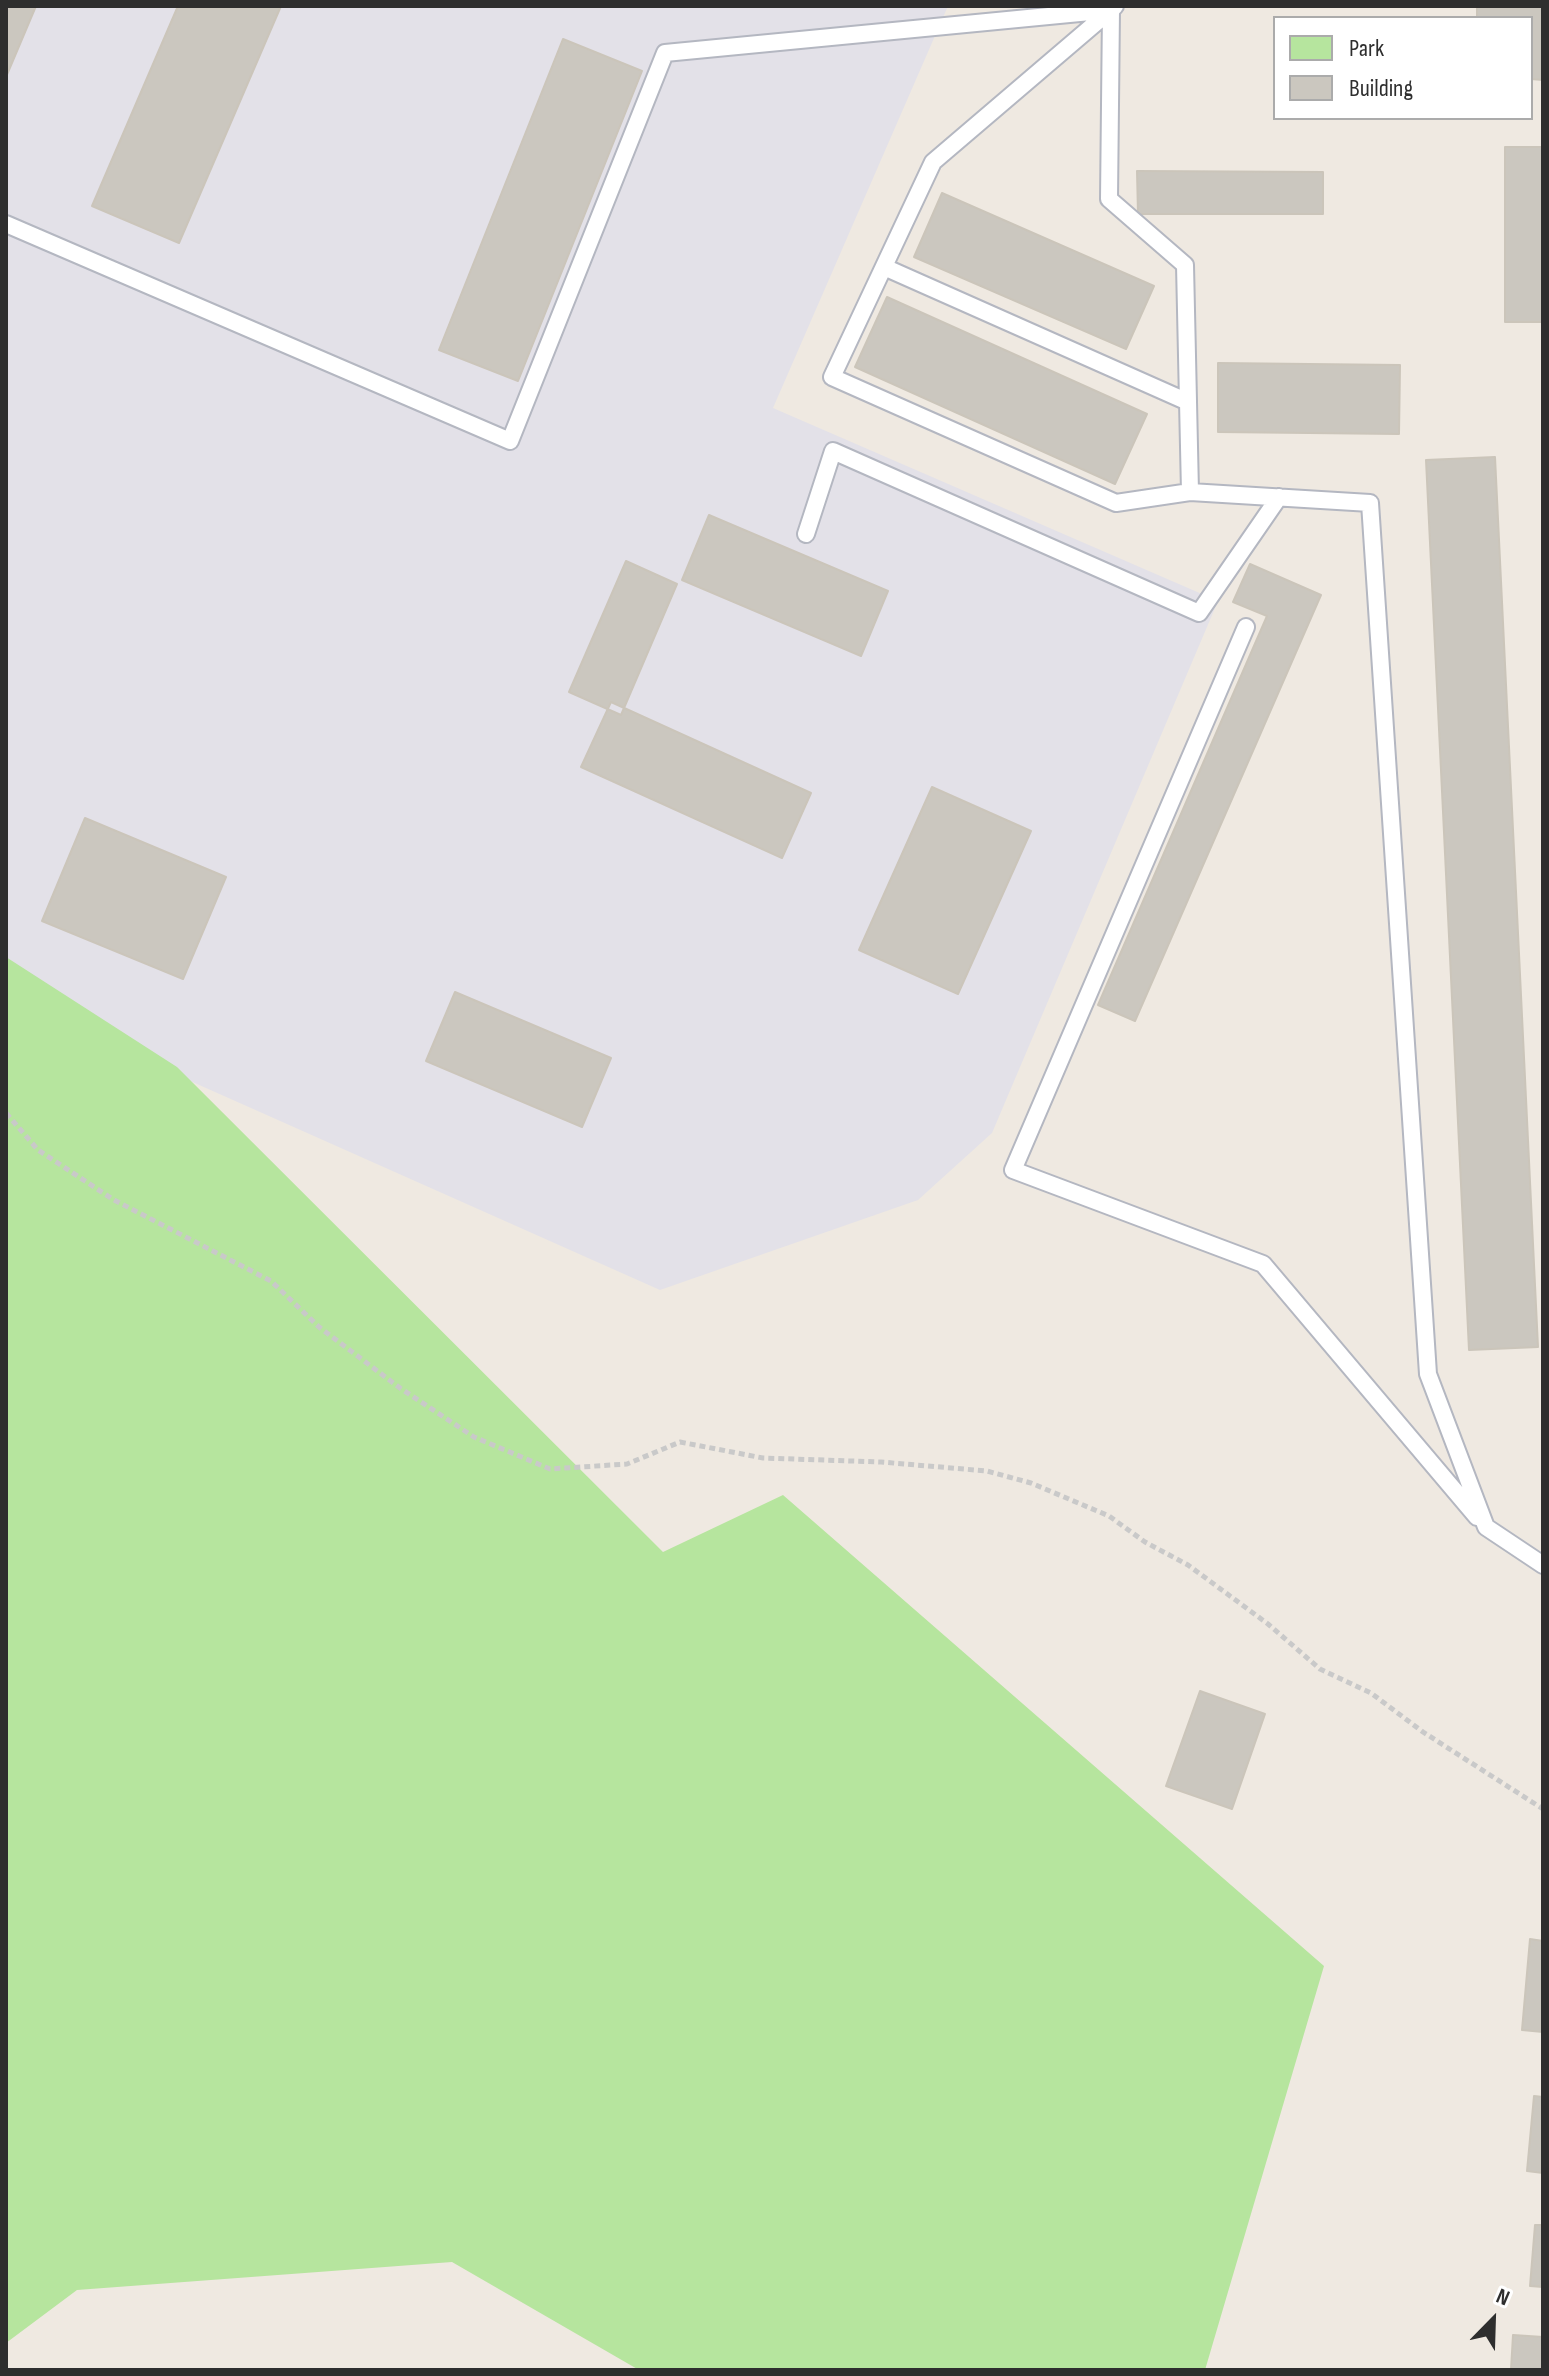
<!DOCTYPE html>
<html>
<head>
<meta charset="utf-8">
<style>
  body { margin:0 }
  #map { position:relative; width:1549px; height:2376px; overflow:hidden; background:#efe9e1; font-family:"Sofia Sans Condensed",sans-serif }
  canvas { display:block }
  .frame { position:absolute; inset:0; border:8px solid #2e2e2e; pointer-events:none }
  .legend { position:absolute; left:1273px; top:16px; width:260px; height:104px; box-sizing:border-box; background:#fff; border:2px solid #ababab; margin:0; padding:10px 14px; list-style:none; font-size:24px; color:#2e2e2e }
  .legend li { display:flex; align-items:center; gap:16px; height:40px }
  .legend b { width:40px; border:2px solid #ababab }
  .north { position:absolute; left:1453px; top:2280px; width:80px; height:80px; -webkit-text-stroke:6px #fff; paint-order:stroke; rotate:23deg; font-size:22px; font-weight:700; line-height:32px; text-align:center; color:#2e2e2e }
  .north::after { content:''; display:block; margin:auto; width:28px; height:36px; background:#2e2e2e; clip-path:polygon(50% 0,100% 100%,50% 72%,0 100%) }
</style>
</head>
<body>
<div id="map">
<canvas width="1549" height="2376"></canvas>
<div class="frame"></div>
<ul class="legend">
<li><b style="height:22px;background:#b6e59e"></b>Park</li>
<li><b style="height:22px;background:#cbc7bf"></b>Building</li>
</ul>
<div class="north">N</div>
</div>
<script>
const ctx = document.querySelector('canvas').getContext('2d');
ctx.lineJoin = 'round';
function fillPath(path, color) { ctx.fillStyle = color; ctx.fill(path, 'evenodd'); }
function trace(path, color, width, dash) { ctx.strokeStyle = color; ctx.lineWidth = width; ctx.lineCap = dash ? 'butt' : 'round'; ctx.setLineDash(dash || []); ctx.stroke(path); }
fillPath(new Path2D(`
  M6,6H948L773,408L1218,601L992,1133L918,1200L660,1290L6,999Z`), '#e3e1e8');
fillPath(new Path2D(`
  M6,957L177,1067L663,1552L783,1495L1324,1966L1205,2370H639L452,2262L77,2290L6,2343Z`), '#b6e59e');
const building = new Path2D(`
  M6,6H36L6,77Z
  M178,6H281L179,243L92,206Z
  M1477,6H1543V80L1531,79V18H1477Z
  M563,39L642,71L518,381L439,350Z
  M1505,147H1543V322H1505Z
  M1137,171L1323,172V214H1138Z
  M942,193L1154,286L1126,349L914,257Z
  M887,297L1147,414L1115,484L855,367Z
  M1218,363L1400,365L1399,434L1218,432Z
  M1495,457L1538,1347L1469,1350L1426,460Z
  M709,515L888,591L861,656L682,580Z
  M626,561L677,584L621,715L569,692Z
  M1250,564L1321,595L1135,1021L1098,1005L1267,616L1233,602Z
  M611,702L811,793L782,858L581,767Z
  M932,787L1031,831L958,994L859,950Z
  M85,818L226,877L183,979L42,921Z
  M455,992L611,1058L582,1127L426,1061Z
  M1200,1691L1265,1714L1232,1809L1166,1786Z
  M1530,1939L1543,1941V2032L1522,2030Z
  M1534,2096L1543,2097V2173L1527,2171Z
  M1535,2225H1543V2287L1530,2286Z
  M1513,2335L1543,2337V2370H1511Z`);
fillPath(building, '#cbc7bf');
trace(building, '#cbc5ba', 2);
const service = new Path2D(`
  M1115,6L1111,10L1109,199L1185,265L1190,492L1370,503L1428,1374L1486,1527L1543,1565
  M1111,10L933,162L832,377L1116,503L1190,492
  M6,224L510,441L665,53L1111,10
  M884,267L1188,402
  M806,534L833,451L1199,613L1279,497
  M1246,627L1013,1170L1263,1264L1477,1517`);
trace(service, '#b4b7c1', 20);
trace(new Path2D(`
  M6,1113L38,1150L114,1200L271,1281L319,1327L400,1388L474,1437L550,1469L627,1464L680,1442L763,1458L881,1462L987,1471L1031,1483L1109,1516L1145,1542L1188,1565L1268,1624L1320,1669L1371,1693L1423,1732L1543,1809`), '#c9c9c9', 5, [6, 4]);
trace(service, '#fff', 16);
</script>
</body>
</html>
